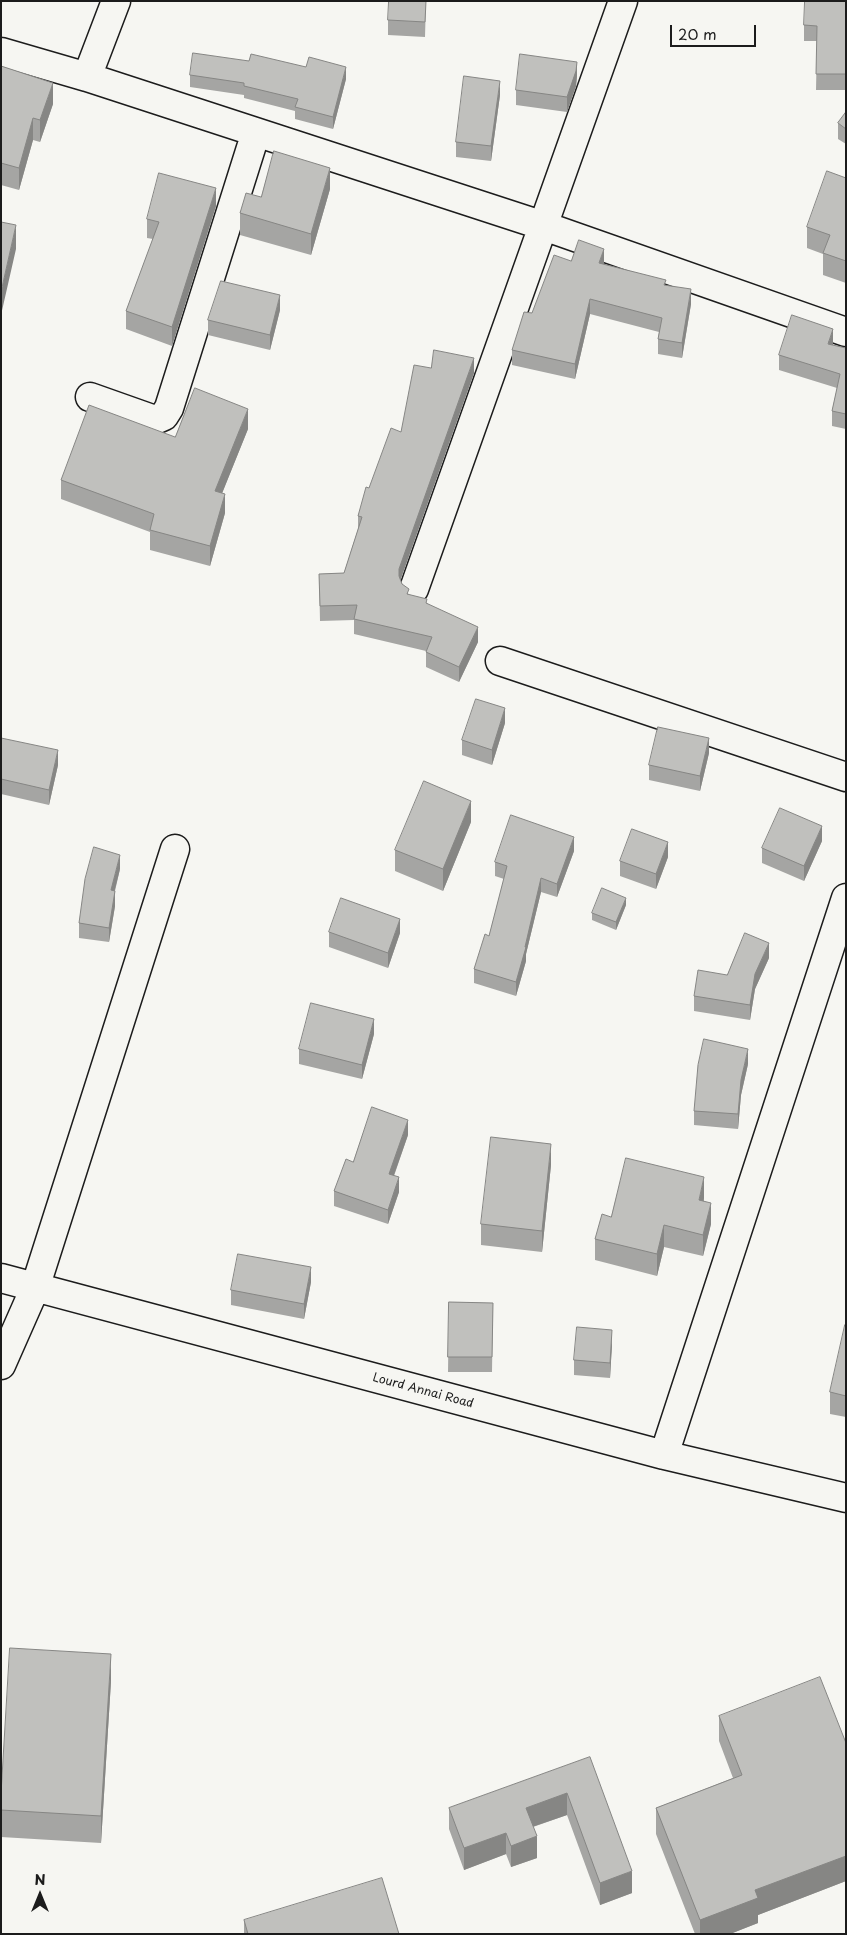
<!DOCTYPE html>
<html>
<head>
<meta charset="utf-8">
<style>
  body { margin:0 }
  #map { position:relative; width:847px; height:1935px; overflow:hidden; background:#f6f6f2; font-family:"Playpen Sans",sans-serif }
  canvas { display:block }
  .frame { position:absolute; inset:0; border:2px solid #1c1c1c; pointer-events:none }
  .north { position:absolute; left:15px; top:1870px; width:50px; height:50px; -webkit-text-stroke:4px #f6f6f2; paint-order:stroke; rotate:0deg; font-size:14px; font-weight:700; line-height:20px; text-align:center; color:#1c1c1c }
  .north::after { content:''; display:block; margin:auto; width:18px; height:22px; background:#1c1c1c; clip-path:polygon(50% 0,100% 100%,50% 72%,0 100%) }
  .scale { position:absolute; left:670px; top:25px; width:86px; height:22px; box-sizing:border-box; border:2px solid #1c1c1c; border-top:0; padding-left:6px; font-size:15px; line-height:18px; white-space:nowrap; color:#1c1c1c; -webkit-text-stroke:4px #f6f6f2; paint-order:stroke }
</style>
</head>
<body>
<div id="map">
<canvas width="847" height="1935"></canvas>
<div class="frame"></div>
<div class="north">N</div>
<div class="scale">20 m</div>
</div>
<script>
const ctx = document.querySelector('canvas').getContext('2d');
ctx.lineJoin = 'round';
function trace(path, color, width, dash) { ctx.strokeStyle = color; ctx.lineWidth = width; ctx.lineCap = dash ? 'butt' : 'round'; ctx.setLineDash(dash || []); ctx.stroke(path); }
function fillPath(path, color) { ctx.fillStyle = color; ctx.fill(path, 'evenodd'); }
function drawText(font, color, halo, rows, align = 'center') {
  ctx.font = font + ' "Playpen Sans",sans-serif'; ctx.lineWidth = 4.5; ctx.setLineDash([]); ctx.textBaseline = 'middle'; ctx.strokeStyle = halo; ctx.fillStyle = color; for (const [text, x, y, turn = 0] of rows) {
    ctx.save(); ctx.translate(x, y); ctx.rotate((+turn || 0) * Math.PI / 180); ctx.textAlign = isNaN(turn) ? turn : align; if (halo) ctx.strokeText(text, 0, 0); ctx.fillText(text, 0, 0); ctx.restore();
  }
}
const minor = new Path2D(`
  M1,52L87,77L544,226L846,332
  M87,77L116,1
  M90,397L155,420L164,416L169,408L256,132
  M414,589L623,1
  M500,661L846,777
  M1,1278L664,1455L846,1498
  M1,1365L35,1288L175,849
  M664,1455L846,898`);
trace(minor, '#1c1c1c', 31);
trace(minor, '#f6f6f2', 28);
fillPath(new Path2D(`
  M426,1L425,37L388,35V20Z
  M846,1V90H816L817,41H804V25Z
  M1,66L53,104L40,142L33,140L19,190L1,185Z
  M190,75L346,79L333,129L295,119V111L244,98V95L190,87Z
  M577,76L576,86L567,112L516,105V90Z
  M500,95L491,161L456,157V142Z
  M846,112V144L838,139V123Z
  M846,178V283L823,275V254L807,248V227Z
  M330,189L311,255L240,235V213L261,197Z
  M216,206L172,346L126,329V311L153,239L147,238V219Z
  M571,261L604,264L666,285L691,304L682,358L658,354V339L659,332L590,314L575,379L512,365V350L532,313Z
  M280,310L270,350L208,335V320Z
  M833,344V345L846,348V429L832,426V411L837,388L779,370V355Z
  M431,368L474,373L400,581L409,595L427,603L478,642L459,682L426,667V651L354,634V620L320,621L319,574L344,573L358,529V516L369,488L401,432Z
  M248,429L222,493L225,513L210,566L150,550V532L61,499V480L175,437Z
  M505,723L492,765L462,755V740Z
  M1,738L58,765L49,805L1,794Z
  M709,753L700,791L649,780V765Z
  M471,822L443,891L395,871V850Z
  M822,841L804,881L762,863V848Z
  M574,851L557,897L541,892L526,954V961L516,996L474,983V969L489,936L504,879L495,876V862Z
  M668,857L656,889L620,876V861Z
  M120,869L115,891V906L109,942L79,938V923Z
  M626,905L616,930L592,920V913Z
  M329,932L400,933L388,968L329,947Z
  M769,958L755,989L750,1020L694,1011V996L727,975Z
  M374,1034L362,1079L299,1064V1049Z
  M748,1064L741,1095L738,1129L694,1125V1111Z
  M408,1135L394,1176L399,1192L388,1224L334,1206V1191L353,1162Z
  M551,1165L542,1252L481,1245V1224Z
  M704,1198V1201L711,1224L703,1256L664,1247L657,1276L595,1260V1239L611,1217Z
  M311,1282L304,1319L231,1305V1290Z
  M449,1302L493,1303L492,1372H448Z
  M846,1326V1417L830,1414V1392Z
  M612,1344L610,1378L574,1375V1360Z
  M111,1681L101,1843L1,1837V1794Z
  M719,1716L846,1743V1881L758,1915V1923L730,1934H695L656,1834V1808L733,1778L719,1741Z
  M590,1757L632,1893L600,1905L567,1815L533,1827L537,1858L511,1867L506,1854L464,1870L449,1829V1808Z
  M244,1920L399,1934H244Z`), '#a5a5a3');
fillPath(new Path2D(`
  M577,62V76L576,86L567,112V97Z
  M346,67V79L333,129V117Z
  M500,81V95L491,161V146Z
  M53,83V104L40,142V120Z
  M33,118V140L19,190V168Z
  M330,168V189L311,255V234Z
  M216,188V206L172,346V327Z
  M16,225V249L1,315V292Z
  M604,249V264L599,278V263Z
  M691,289V304L682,358V343Z
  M280,295V310L270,350V335Z
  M590,299V314L575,379V364Z
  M833,329V344L828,359V344Z
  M474,358V373L399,584V569Z
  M248,409V429L215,511V491Z
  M225,494V513L210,566V546Z
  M478,627V642L459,682V667Z
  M505,708V723L492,765V750Z
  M709,738V753L700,791V776Z
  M58,750V765L49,805V790Z
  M471,801V822L443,891V869Z
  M822,826V841L804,881V866Z
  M574,837V851L557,897V884Z
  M668,842V857L656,889V874Z
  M120,855V869L111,905V890Z
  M541,878V892L526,954V961L516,996V982L525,947Z
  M115,891V906L109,942V928Z
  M626,898V905L616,930V922Z
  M400,919V933L388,968V953Z
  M769,943V958L755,989L750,1020V1005L755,974Z
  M374,1019V1034L362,1079V1065Z
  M748,1049V1064L741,1095L738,1129V1114L741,1080Z
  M408,1120V1135L389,1189V1174Z
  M551,1144V1165L542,1252V1231Z
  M399,1177V1192L388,1224V1210Z
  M704,1177V1198L699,1221V1200Z
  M711,1203V1224L703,1256V1235Z
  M664,1225V1247L657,1276V1254Z
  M311,1267V1282L304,1319V1304Z
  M612,1330V1344L610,1378V1363Z
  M111,1654V1681L101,1843V1816Z
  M567,1793V1815L526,1829V1808Z
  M506,1833V1854L464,1870V1848Z
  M537,1836V1858L511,1867V1846Z
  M846,1856V1881L758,1915V1923L730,1934H700V1920L755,1890Z
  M632,1871V1893L600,1905V1883Z`), '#868684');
const building = new Path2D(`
  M389,1H426L425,22L388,20Z
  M805,1H846V74H816L817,26L804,25Z
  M193,53L249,61L251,54L306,67L309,57L346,67L333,117L295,107L298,99L244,86V83L190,75Z
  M520,54L577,62L576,71L567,97L516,90Z
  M1,66L53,83L40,120L33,118L19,168L1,163Z
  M464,76L500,81L491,146L456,142Z
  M846,112V129L838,123Z
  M274,151L330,168L311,234L240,213L246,193L261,197Z
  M827,171L846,178V261L823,253L830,235L807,227Z
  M159,173L216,188L172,327L126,311L159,222L147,219Z
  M1,222L16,225L1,292Z
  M579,240L604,249L599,263L666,280L664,285L691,289L682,343L658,339L662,318L590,299L575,364L512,350L524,312L532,313L554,255L571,261Z
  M221,281L280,295L270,335L208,320Z
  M792,315L833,329L828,344L846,348V414L832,411L840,374L779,355Z
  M434,350L474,358L399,569V576L402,584L409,589L407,594L427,599L426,603L478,627L459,667L426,652L432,637L354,619L357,605L320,606L319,574L344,573L362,517L358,516L366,487L369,488L391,428L401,432L414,365L431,368Z
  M195,388L248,409L215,491L225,494L210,546L150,530L154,514L61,480L89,405L175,437Z
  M476,699L505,708L492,750L462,740Z
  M658,727L709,738L700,776L649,765Z
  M1,738L58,750L49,790L1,779Z
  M424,781L471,801L443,869L395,850Z
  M780,808L822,826L804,866L762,848Z
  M511,815L574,837L557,884L541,878L525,947H526L516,982L474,969L485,934L489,936L507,866L495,862Z
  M632,829L668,842L656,874L620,861Z
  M94,847L120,855L111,890L115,891L109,928L79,923L85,879Z
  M602,888L626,898L616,922L592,913Z
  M341,898L400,919L388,953L329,932Z
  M745,933L769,943L755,974L750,1005L694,996L698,970L727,975Z
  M311,1003L374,1019L362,1065L299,1049Z
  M704,1039L748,1049L741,1080L738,1114L694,1111L698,1065Z
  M372,1107L408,1120L389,1174L399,1177L388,1210L334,1191L346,1159L353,1162Z
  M491,1137L551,1144L542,1231L481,1224Z
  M626,1158L704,1177L699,1200L711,1203L703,1235L664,1225L657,1254L595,1239L602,1214L611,1217Z
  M238,1254L311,1267L304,1304L231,1290Z
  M449,1302L493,1303L492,1357H448Z
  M845,1325L846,1326V1396L830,1392Z
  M577,1327L612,1330L610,1363L574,1360Z
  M10,1648L111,1654L101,1816L1,1810V1794Z
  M820,1677L846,1743V1856L755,1890L758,1898L700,1920L656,1808L742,1775L719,1716Z
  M590,1757L632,1871L600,1883L567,1793L526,1808L537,1836L511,1846L506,1833L464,1848L449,1808Z
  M382,1878L399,1934H248L244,1920Z`);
fillPath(building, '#c0c0bd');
trace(building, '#868684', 1);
drawText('12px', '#1c1c1c', '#f6f6f2', [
  ["Lourd Annai Road",423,1391,15]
]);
</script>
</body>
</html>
